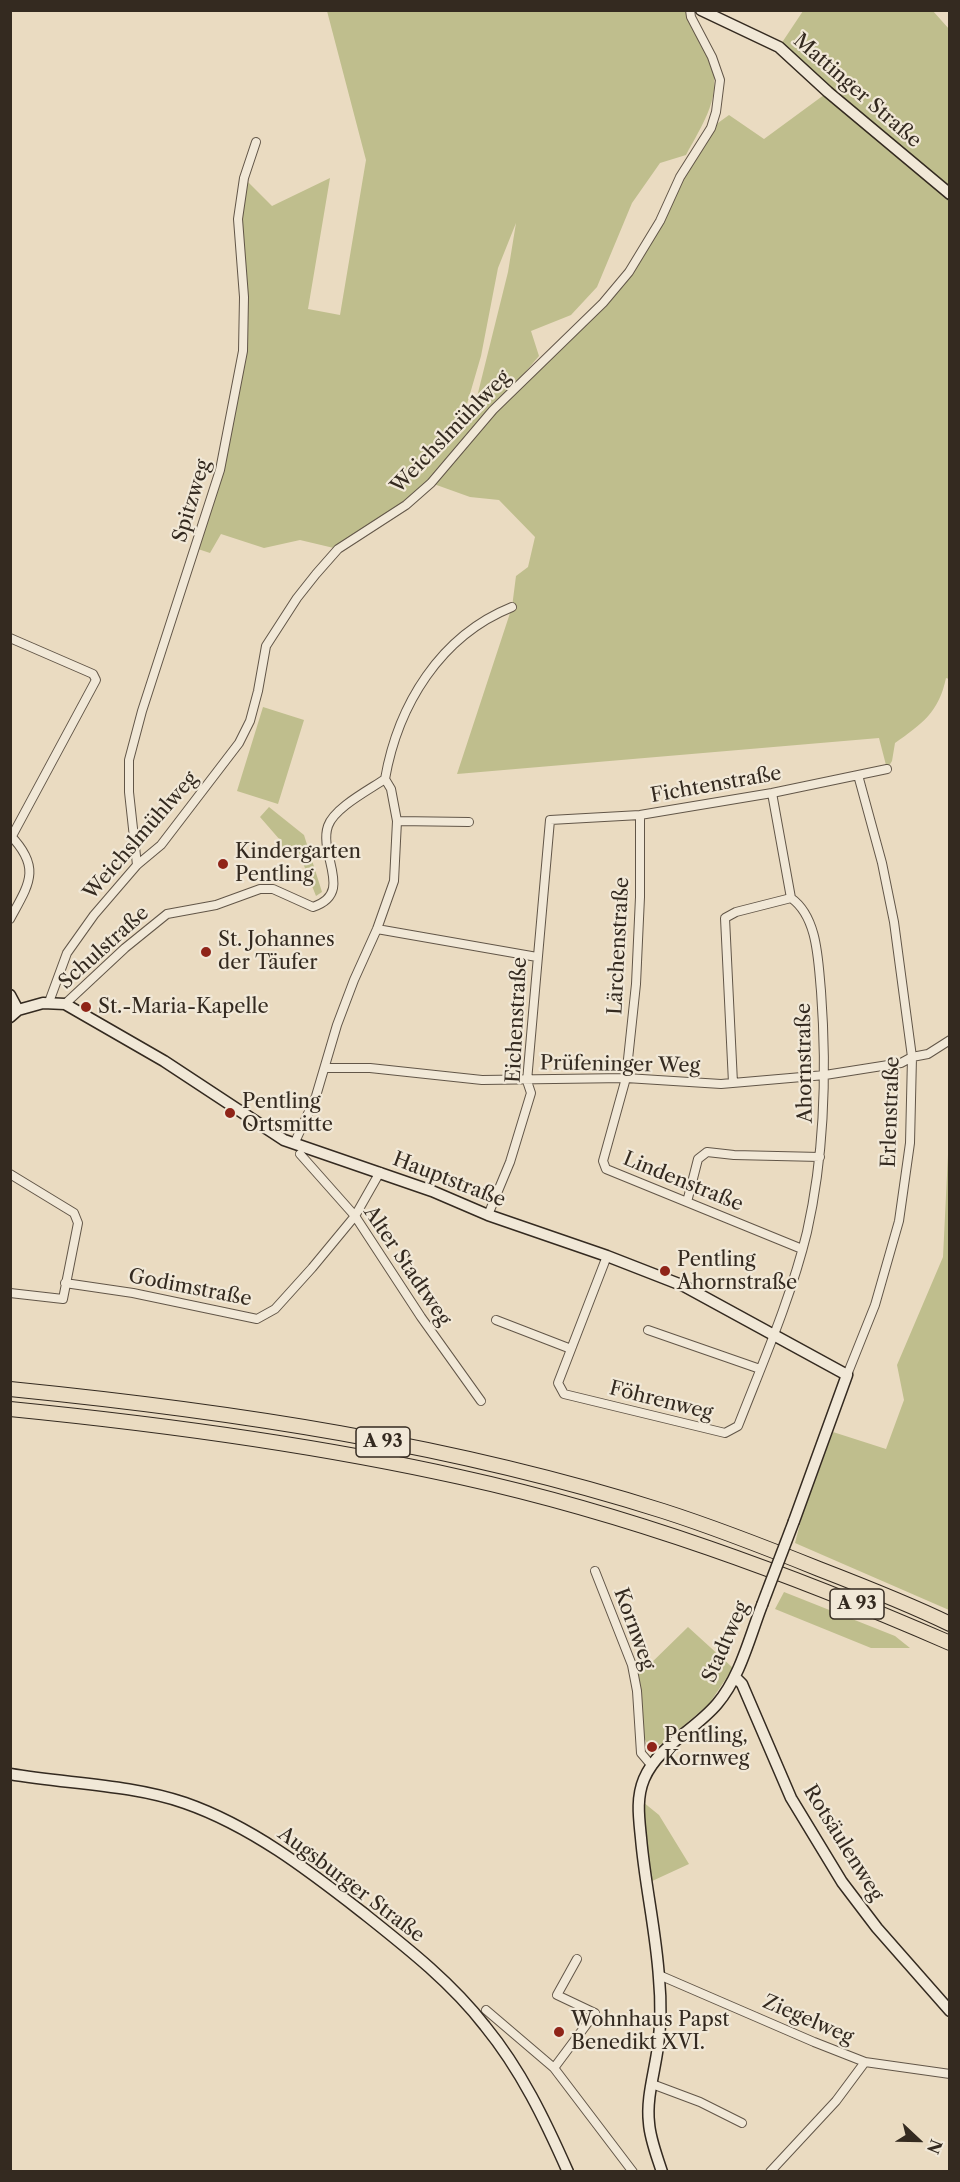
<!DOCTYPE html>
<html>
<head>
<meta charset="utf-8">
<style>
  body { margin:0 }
  #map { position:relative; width:960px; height:2182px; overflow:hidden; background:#eadbc1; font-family:"Libre Caslon Text",serif }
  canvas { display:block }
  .frame { position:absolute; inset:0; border:12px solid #342a20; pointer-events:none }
  .north { position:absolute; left:888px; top:2110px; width:60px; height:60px; -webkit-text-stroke:4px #f1e8d7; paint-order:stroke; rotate:112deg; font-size:16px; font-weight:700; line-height:24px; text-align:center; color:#342a20 }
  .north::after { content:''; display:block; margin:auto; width:21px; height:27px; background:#342a20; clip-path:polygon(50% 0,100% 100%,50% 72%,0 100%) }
</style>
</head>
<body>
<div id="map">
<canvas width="960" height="2182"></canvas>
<div class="frame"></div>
<div class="north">N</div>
</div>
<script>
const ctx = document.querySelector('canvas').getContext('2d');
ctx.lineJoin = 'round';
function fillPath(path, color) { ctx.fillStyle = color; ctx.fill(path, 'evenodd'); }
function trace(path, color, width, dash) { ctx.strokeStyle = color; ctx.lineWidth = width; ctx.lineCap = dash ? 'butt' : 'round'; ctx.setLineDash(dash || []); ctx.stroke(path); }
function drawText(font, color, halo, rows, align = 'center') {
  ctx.font = font + ' "Libre Caslon Text",serif'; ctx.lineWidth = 4.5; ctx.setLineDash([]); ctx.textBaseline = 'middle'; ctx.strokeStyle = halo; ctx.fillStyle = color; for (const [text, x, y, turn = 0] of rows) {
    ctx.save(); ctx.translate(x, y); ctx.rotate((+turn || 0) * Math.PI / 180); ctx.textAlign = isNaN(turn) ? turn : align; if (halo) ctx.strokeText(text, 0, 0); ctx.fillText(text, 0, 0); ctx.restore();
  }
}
fillPath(new Path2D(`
  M327,11H687C690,28 702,41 709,58C725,93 702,125 686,155L660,163L632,203L597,287L571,315L531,331L539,356L498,404L629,273L680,177L711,128L729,115L764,139L828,92L779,47L803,11H933L949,29V679L946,678C939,712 922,724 895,743L892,761L887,769L879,738L457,774L512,607L516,576L528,567L535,537L499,500L470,497L431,483L406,505L338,549L300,540L264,548L221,534L210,553L195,548L220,470L243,351L238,219L244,178L272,206L330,178L308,309L340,315L366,160ZM516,223L508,272L474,409L485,410L465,411L481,356L498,268Z
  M263,707L304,720L278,804L237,791Z
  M269,807L304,835L322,892L316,896L299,853L284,854L280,840L260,817Z
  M949,1134L950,1610H949L795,1543L802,1516L833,1432L886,1449L904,1400L897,1365L943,1257Z
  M784,1592L895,1636L910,1648H871L775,1609Z
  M688,1627L733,1668L709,1704L662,1744L655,1746L647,1743L643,1736L636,1665L644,1670Z
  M643,1802L659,1815L689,1864L650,1882Z`), '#bfbe8d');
const street = new Path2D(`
  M10,638L93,674L96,680L12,836
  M640,815V897L636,984L626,1078L603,1161L606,1169L802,1249
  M397,821L469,822
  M10,835C42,868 29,884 10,919
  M137,865L129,792V760L142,711L220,470L243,351L244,297L238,219L244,178L256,142
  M377,929L537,957
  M49,1002L67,953L94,915L137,865L161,845L239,743L250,721L258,691L266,646L297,598L316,574L338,549L406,505L431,483L493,410L603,303L629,272L660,221L680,177L711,128L716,112L720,80L712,57L691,17L690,10
  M65,1004L125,948L167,914L216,905L260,889H273L313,907C355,893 318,855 328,826C334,808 369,790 385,779
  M326,1068H370L482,1080L626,1078L721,1084L825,1075L901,1063L912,1057L928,1054L950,1040
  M733,1083L725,918L736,912L791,898
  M295,1142L316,1096L337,1025L354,980L377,929L394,881L397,821L391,789L385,779C398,705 440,636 512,607
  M300,1154L355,1216L421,1317L481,1401
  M10,1174L74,1213L78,1223L63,1299L10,1293
  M687,1202L698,1159L707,1152L734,1155L820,1157
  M488,1215L510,1162L531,1093L527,1081L550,820L640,815L772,793L887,769
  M607,1256L558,1383L564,1394L725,1433L738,1426C763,1362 791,1298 807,1232C825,1152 827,1072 821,991C818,961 818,917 791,898L772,793
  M65,1283L133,1293L257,1319L275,1309L312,1268L355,1216L380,1172
  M496,1320L571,1349
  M648,1330L760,1369
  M847,1375L875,1305L899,1221L910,1143L912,1057L894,922L882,863L858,775
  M595,1571L632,1665L637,1691L641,1753L652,1766
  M659,1975L814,2042L865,2062L950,2074
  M486,2010L554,2068L633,2172
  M554,2068L595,2013L557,1995L577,1959
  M652,2084L700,2102L742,2123
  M770,2172L836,2101L865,2062`);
const secondary = new Path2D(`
  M701,10L779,47L828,92L950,194
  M10,995L18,1010
  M10,1017L18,1010L43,1003L65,1004L164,1061L284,1140L432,1191L488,1215L607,1256L684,1286L847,1375L794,1521
  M735,1677L742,1684L791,1798L842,1882L877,1928L950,2011
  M10,1774C68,1784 129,1784 185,1803C251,1826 308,1870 362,1912C406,1947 451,1982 485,2026C521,2070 545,2120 568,2172
  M662,2172C657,2156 650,2139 649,2123C646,2098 655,2071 658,2046C661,2024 661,2000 659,1978C656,1931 645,1885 641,1838C639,1818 636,1798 644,1779C658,1746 694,1731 717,1704C740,1677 749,1639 762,1605`);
const highway = new Path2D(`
  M10,1389C230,1411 452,1444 663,1511C716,1528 767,1548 819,1569C863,1586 907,1603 950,1624
  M10,1409C161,1424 312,1444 460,1477C629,1514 791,1574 950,1643`);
trace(street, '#625648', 10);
trace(secondary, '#342a20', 13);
trace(highway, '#342a20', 16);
trace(street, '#f1e8d7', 8);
trace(secondary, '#f1e8d7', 10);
trace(highway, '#eadbc1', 14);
const secondaryBridge = new Path2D(`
  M762,1605L794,1521`);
trace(secondaryBridge, '#342a20', 13, []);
trace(secondaryBridge, '#f1e8d7', 10);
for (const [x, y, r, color] of [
  [223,864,6,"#8f2418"],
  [206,952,6,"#8f2418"],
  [86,1007,6,"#8f2418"],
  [230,1113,6,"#8f2418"],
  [665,1271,6,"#8f2418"],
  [652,1747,6,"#8f2418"],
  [559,2032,6,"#8f2418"]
]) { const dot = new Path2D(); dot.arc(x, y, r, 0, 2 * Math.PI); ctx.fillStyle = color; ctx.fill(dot); trace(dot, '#f1e8d7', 2); }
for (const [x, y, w] of [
  [383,1442,54],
  [857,1604,54]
]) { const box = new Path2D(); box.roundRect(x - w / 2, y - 15, w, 30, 4.5); ctx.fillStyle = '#f1e8d7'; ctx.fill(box); trace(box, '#342a20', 1.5); }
drawText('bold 18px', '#342a20', null, [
  ["A 93",383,1442],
  ["A 93",857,1604]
]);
drawText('20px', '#342a20', '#f1e8d7', [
  ["Mattinger Straße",857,91,41],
  ["Weichslmühlweg",451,432,-46],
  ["Spitzweg",192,501,-73],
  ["Fichtenstraße",716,785,-10],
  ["Weichslmühlweg",141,836,-49],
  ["Lärchenstraße",619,946,-87],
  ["Schulstraße",104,948,-42],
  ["Eichenstraße",517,1020,-87],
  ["Ahornstraße",805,1063,-91],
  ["Prüfeninger Weg",620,1065,1],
  ["Erlenstraße",891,1112,-88],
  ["Hauptstraße",449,1180,21],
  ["Lindenstraße",683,1182,22],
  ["Alter Stadtweg",407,1266,56],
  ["Godimstraße",190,1288,11],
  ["Föhrenweg",661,1401,14],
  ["Kornweg",634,1629,70],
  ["Stadtweg",726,1642,-66],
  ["Rotsäulenweg",843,1843,58],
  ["Augsburger Straße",351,1885,37],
  ["Ziegelweg",808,2020,23]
]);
drawText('20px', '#342a20', '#f1e8d7', [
  ["Kindergarten",235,852],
  ["Pentling",235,875],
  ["St. Johannes",218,940],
  ["der Täufer",218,963],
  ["St.-Maria-Kapelle",98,1007],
  ["Pentling",242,1102],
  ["Ortsmitte",242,1125],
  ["Pentling",677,1260],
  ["Ahornstraße",677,1283],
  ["Pentling,",664,1736],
  ["Kornweg",664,1759],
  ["Wohnhaus Papst",571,2020],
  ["Benedikt XVI.",571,2043]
], 'left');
</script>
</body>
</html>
